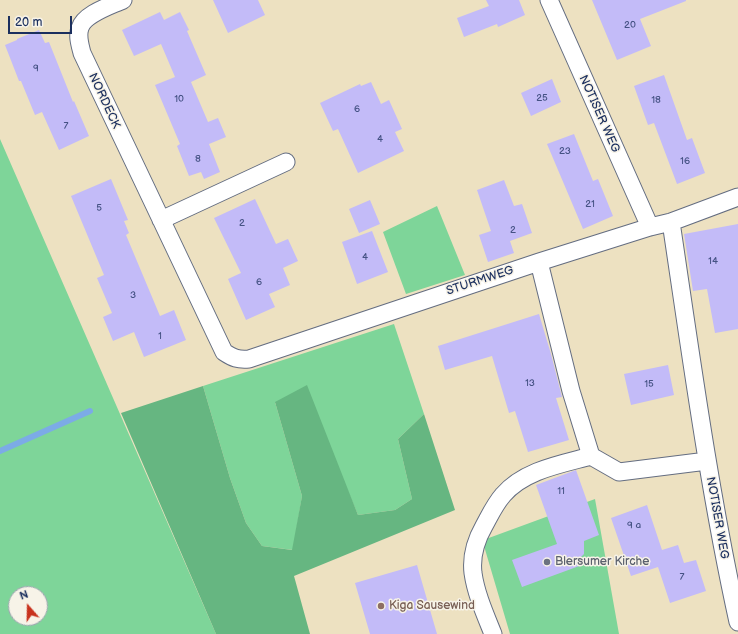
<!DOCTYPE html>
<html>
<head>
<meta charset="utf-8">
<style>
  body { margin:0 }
  #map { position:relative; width:738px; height:634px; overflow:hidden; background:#ede1c1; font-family:"Balsamiq Sans",sans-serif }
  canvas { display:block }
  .north { position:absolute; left:8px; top:586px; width:40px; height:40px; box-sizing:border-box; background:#f7f3e8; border:1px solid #9fa5b1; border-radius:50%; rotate:340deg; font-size:11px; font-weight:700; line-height:16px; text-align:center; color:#1b2f5e }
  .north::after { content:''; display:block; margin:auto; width:14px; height:18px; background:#c8321e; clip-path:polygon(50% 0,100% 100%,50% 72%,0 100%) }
  .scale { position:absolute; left:8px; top:16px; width:64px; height:18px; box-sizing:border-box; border:2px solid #1b2f5e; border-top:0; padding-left:5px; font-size:12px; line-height:14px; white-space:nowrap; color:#1b2f5e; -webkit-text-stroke:3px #f7f3e8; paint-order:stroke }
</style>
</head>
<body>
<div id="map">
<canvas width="738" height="634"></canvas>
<div class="north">N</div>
<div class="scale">20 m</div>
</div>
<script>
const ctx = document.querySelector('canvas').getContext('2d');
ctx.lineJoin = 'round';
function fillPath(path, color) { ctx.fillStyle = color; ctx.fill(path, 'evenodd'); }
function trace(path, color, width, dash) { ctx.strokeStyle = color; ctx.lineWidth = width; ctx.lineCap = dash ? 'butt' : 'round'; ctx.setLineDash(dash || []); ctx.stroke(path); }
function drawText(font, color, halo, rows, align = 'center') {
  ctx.font = font + ' "Balsamiq Sans",sans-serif'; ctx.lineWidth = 3; ctx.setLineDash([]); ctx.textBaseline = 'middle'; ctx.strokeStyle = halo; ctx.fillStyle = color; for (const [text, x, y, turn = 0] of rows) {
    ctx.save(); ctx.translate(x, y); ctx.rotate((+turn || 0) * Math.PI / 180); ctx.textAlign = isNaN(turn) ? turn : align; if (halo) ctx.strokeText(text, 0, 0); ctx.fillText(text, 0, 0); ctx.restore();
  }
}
fillPath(new Path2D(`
  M0,139L216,634H0ZM16,594H40V618H16Z
  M437,206L465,275L406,294L383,232Z
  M394,324L424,414L398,439L412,499L395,510L358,515L347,489L275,402L302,496L293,550L262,546L246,523L230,478L203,386Z
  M595,499L619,634H510L484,546L486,539Z`), '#7ed599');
fillPath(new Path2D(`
  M307,385L358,515L395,510L412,499L398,439L424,414L455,510L294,576L310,634H216L121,413L203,386L230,478L246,523L262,546L292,550L302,496L275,402Z`), '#66b681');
trace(new Path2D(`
  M0,451L90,411`), '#7cabe6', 6);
fillPath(new Path2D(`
  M213,0H258L265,15L228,33Z
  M486,0H519L525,15L498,27L497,24L464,37L457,18L489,6Z
  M592,0H686V1L640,19L651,46L617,60Z
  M160,12L164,20L180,12L189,30L187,31L206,75L191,82L208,122L218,118L226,137L209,144L220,172L204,179L201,172L189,176L177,146L180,144L155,85L175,77L161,44L134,56L122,30Z
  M39,30L45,43L49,42L73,102L74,101L89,136L59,150L42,112L35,115L21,81H19L5,45L17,40V39Z
  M664,75L687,140L692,138L705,173L677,184L654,123L648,125L634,86Z
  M552,79L561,102L531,116L521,93Z
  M371,82L381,104L389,100L402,129L395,132L404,151L358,173L338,129L333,131L320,103L360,84L361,86Z
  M574,134L593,181L598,179L613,216L583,229L547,144Z
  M111,179L128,220L124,221L129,233L126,235L160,316L174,310L186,340L144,357L134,332L113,341L103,317L112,313L97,278L104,275L71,196Z
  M504,180L514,206L522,204L532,233L510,241L514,253L488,262L479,235L491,231L477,190Z
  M255,199L276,244L288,239L298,261L283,268L290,285L269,294L275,307L246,320L228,279L241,273L214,218Z
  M370,200L380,224L359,233L349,209Z
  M738,224V329L715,333L707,289L693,291L684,234Z
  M372,231L388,272L357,284L342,242Z
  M539,314L551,354L562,397L556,398L569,440L528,452L515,411L509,413L492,356L445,370L438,346Z
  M668,365L674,395L631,405L624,374Z
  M576,470L599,535L584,541V554L580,558L582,565L522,587L512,560L557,544L536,485Z
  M647,505L662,550L678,545L684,563L696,560L706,591L670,603L658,567L631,576L611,518Z
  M417,565L437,634H370L355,583Z`), '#c3bbf8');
const minor = new Path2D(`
  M123,0C110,6 84,14 80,28C77,36 80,45 82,53L224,352C233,358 238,360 249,359L539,262L650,227L671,222L738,197
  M549,0L650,227
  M161,220L286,162
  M671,222C691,356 709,490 738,622
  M539,262L571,391L591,456L619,472L707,461
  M493,634C485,614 476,594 473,573C471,556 476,540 484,526C490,515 495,504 503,495C524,470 562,464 591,456`);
trace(minor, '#646d81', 19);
trace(minor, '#fff', 17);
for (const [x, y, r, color] of [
  [547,562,4,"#6b7280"],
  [381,606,4,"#8d6e63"]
]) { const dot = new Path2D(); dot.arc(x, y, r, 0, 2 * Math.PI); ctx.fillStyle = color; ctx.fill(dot); trace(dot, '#f7f3e8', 1.5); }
drawText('10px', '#455284', null, [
  ["20",630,25],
  ["9",36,68],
  ["25",542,98],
  ["10",179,99],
  ["18",656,100],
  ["6",357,109],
  ["7",66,126],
  ["4",380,139],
  ["23",565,151],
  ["8",198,159],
  ["16",685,161],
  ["21",590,204],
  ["5",99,208],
  ["2",242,223],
  ["2",513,230],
  ["4",365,257],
  ["14",713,261],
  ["6",259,282],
  ["3",133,295],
  ["1",160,336],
  ["13",530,383],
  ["15",649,384],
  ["11",561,491],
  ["9 a",634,525],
  ["7",682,577]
]);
drawText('12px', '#1b2f5e', '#f7f3e8', [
  ["NORDECK",104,101,65],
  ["NOTISER WEG",599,114,66],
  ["STURMWEG",480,281,-18],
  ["NOTISER WEG",717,518,80]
]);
drawText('12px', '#5b616d', '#f7f3e8', [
  ["Blersumer Kirche",555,562]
], 'left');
drawText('12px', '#785e54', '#f7f3e8', [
  ["Kiga Sausewind",389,606]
], 'left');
</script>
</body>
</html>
